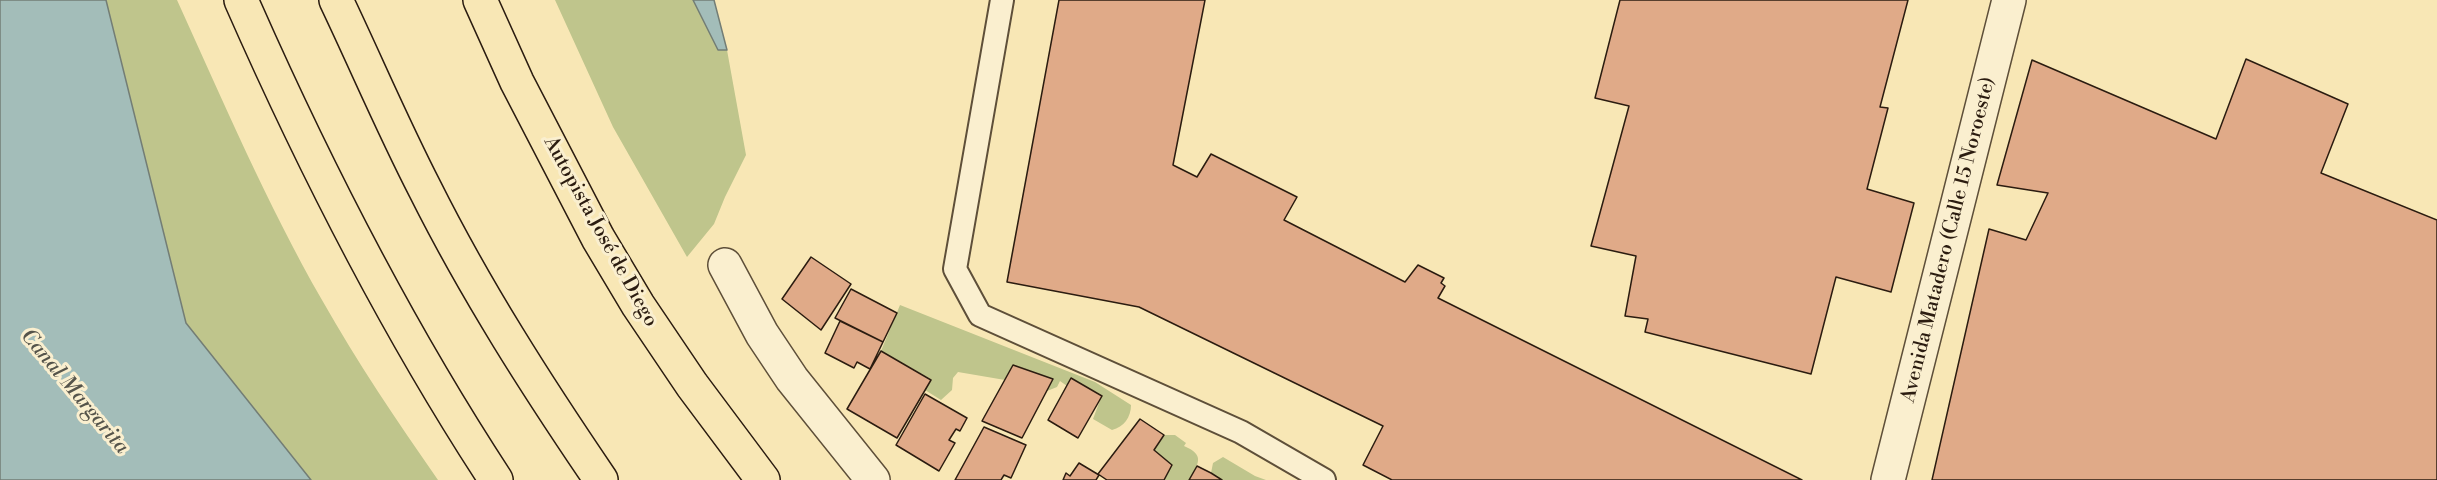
<!DOCTYPE html>
<html>
<head>
<meta charset="utf-8">
<style>
  body { margin:0 }
  canvas { display:block; background:#f8e7b5 }
</style>
</head>
<body>
<canvas width="2437" height="480"></canvas>
<script>
const ctx = document.querySelector('canvas').getContext('2d');
ctx.lineJoin = 'round';
function fillPath(path, color) { ctx.fillStyle = color; ctx.fill(path, 'evenodd'); }
function trace(path, color, width, dash) { ctx.strokeStyle = color; ctx.lineWidth = width; ctx.lineCap = dash ? 'butt' : 'round'; ctx.setLineDash(dash || []); ctx.stroke(path); }
function drawText(font, color, halo, rows, align = 'center') {
  ctx.font = font + ' "Libre Bodoni",serif'; ctx.lineWidth = 6; ctx.setLineDash([]); ctx.textBaseline = 'middle'; ctx.strokeStyle = halo; ctx.fillStyle = color; for (const [text, x, y, turn = 0] of rows) {
    ctx.save(); ctx.translate(x, y); ctx.rotate((+turn || 0) * Math.PI / 180); ctx.textAlign = isNaN(turn) ? turn : align; if (halo) ctx.strokeText(text, 0, 0); ctx.fillText(text, 0, 0); ctx.restore();
  }
}
fillPath(new Path2D(`
  M106,0H177C223,101 267,204 322,300C357,362 397,421 438,480H311L186,323Z
  M555,0H693L718,50H727L746,155L725,197L714,224L687,257L613,127Z
  M900,305L1095,382L1131,405C1131,417 1124,427 1112,430L1093,419L1102,395L1071,378L1067,386L1060,381L1057,387L1047,391L1053,379L1014,365L1005,380L958,372L953,378L952,390L941,400L925,390L931,379L881,351Z
  M1164,435H1175L1186,443L1184,446C1205,455 1199,463 1189,480H1164L1172,465L1154,450Z
  M1223,457L1255,476L1266,480H1222L1211,473L1213,463Z`), '#bfc58c');
const water = new Path2D(`
  M0,0H106L186,323L311,480H0Z
  M693,0H714L727,50H718Z`);
fillPath(water, '#a3bdb9');
trace(water, '#737d75', 1.5);
const building = new Path2D(`
  M1059,0H1205L1173,165L1197,177L1211,154L1297,197L1284,220L1405,282L1418,265L1444,278L1441,283L1445,286L1438,298L1802,480H1392L1363,465L1383,426L1139,307L1007,282Z
  M1620,0H1908L1880,107L1888,108L1867,189L1914,203L1891,292L1836,277L1811,374L1645,332L1648,319L1625,316L1636,256L1591,246L1629,106L1595,98Z
  M2246,59L2348,104L2321,173L2437,220V480H1932L1989,229L2026,240L2048,193L1997,185L2032,60L2216,139Z
  M811,257L851,284L821,330L782,299Z
  M851,289L897,313L883,342L835,318Z
  M840,321L883,342L870,369L857,362L854,368L825,353Z
  M881,351L931,380L897,438L847,409Z
  M1013,365L1053,379L1022,438L982,421Z
  M1071,378L1102,396L1078,438L1048,420Z
  M925,394L967,418L960,431L956,429L949,440L955,443L939,471L896,445Z
  M1140,419L1164,435L1154,450L1172,465L1164,480H1107L1098,474Z
  M984,427L1026,445L1011,478L1004,475L1001,480H955Z
  M1079,463L1099,475L1096,480H1063L1066,473L1070,476Z
  M1197,466L1211,473L1222,480H1189Z`);
fillPath(building, '#e0aa88');
trace(building, '#2b1c10', 1.5);
const lane = new Path2D(`
  M1002,0L955,269L980,315L1241,432L1324,480`);
const street = new Path2D(`
  M725,265L762,334L792,379L873,480
  M1888,480L2009,0`);
const highway = new Path2D(`
  M241,0C314,166 397,329 496,480
  M336,0C366,63 393,127 425,189C476,291 537,386 601,480
  M480,0L517,82L598,238L638,305L692,385L763,480`);
trace(lane, '#5e4f39', 26);
trace(street, '#5e4f39', 36);
trace(highway, '#2b1c10', 36);
trace(lane, '#faefcf', 22);
trace(street, '#faefcf', 33);
trace(highway, '#f8e7b5', 33);
drawText('20px', '#2b1c10', '#faefcf', [
  ["Autopista José de Diego",600,232,61],
  ["Avenida Matadero (Calle 15 Noroeste)",1949,240,-76]
]);
drawText('italic 21px', '#55544b', '#faefcf', [
  ["Canal Margarita",74,392,50]
]);
</script>
</body>
</html>
